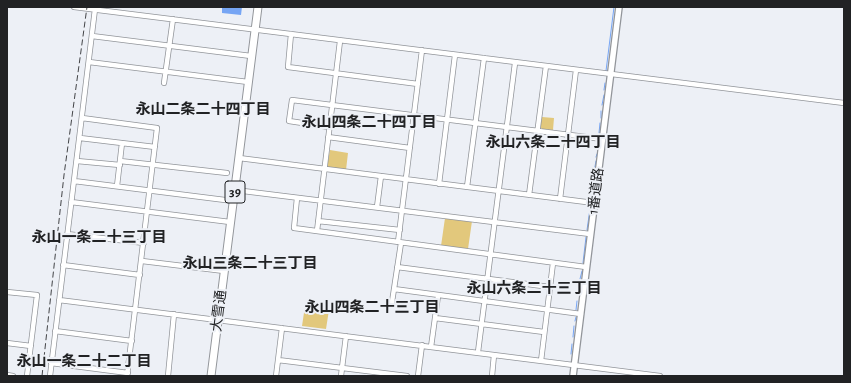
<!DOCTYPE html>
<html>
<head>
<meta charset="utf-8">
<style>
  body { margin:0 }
  #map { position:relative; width:851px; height:383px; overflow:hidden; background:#edf0f6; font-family:"Alegreya Sans",sans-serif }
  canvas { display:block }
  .frame { position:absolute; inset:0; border:8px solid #212224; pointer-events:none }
</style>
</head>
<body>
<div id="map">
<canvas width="851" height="383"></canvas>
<div class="frame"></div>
</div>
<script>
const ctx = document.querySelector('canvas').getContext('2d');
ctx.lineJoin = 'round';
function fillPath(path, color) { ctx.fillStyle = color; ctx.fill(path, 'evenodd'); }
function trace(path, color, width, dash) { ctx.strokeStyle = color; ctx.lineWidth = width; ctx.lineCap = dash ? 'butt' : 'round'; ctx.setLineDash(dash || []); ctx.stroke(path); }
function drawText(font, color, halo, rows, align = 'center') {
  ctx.font = font + ' "Alegreya Sans","Noto Sans JP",sans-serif'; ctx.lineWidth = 4; ctx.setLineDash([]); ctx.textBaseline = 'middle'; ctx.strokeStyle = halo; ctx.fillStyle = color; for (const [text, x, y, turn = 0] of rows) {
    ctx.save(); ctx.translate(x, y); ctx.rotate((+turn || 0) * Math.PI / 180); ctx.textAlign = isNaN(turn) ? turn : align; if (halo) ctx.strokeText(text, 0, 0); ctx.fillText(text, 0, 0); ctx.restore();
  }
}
fillPath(new Path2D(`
  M542,117L554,118L553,130L542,129L540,127Z
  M330,150L348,153L346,170L327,167Z
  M445,218L472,221L468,249L441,246Z
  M305,306L329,310L326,329L302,326Z`), '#e2c87c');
fillPath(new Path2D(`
  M222,7H242L241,15L222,13Z`), '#76a5f4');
trace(new Path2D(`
  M606,71L614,7
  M604,90L605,83
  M602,105L604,95
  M601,118V111
  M599,133L600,123
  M597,149L598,144
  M596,157L597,154
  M594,172L596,161
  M593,185L594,177
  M591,197L592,189
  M587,230L590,209
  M583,263L586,237
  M580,279L582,271
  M578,292L580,286
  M576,310L577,301
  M575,321L576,317
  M573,337L574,326
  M571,354L572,344`), '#76a5f4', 1);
const minor = new Path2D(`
  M74,7L844,103
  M291,34L288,67L418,84
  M92,36L251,56
  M89,62L248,82
  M164,83L173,19
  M82,118L157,128L127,376
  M329,127L289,121L292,100L602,139
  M328,137L410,148
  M80,138L155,147
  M239,158L594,203
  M77,161L120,165
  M120,161L227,173
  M74,181L233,201
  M439,184L455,55
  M117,186L122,143
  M467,187L484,58
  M235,190L590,234
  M529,195L546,66
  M297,198L294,228L586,267
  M560,199L576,70
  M71,202L230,222
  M377,207L381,176
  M318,221L400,230
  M317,231L340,41
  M67,234L144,243
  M398,242L422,50
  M142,261L224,271
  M63,265L140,275
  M397,267L550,287
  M394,289L581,314
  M7,292L37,295L27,376
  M59,300L660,376
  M392,302L401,243
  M435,318L544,332
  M55,331L132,341
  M7,343L31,346
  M431,347L438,296
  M478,352L515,63
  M278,360L407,376
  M541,361L553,263
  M51,363L128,373
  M7,375L13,376
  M50,376L95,9
  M168,376L174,314
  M276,376L282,328
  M341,376L346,336
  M418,376L422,345
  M492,376L494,355`);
const tertiary = new Path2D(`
  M573,376L619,7`);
const trunk = new Path2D(`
  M211,376L258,7`);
trace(minor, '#92959a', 6);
trace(tertiary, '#92959a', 8);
trace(trunk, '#92959a', 9);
trace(minor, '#fff', 4.5);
trace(tertiary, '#fff', 5.5);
trace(trunk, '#fff', 7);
trace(new Path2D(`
  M42,376L64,175L87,7`), '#424346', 1, [6, 3]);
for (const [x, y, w] of [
  [235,192,20]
]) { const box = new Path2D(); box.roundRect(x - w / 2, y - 11, w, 22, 3); ctx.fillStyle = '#edf0f6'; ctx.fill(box); trace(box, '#212224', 1); }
drawText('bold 13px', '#212224', null, [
  ["39",235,192]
]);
drawText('14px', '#212224', '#edf0f6', [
  ["1番道路",596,191,-83],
  ["大雪通",219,311,-83]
]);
drawText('bold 15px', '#212224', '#edf0f6', [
  ["永山二条二十四丁目",203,109],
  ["永山四条二十四丁目",369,122],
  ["永山六条二十四丁目",553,142],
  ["永山一条二十三丁目",99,237],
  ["永山三条二十三丁目",250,263],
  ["永山六条二十三丁目",534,288],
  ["永山四条二十三丁目",372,307],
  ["永山一条二十二丁目",84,361]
]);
</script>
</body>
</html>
